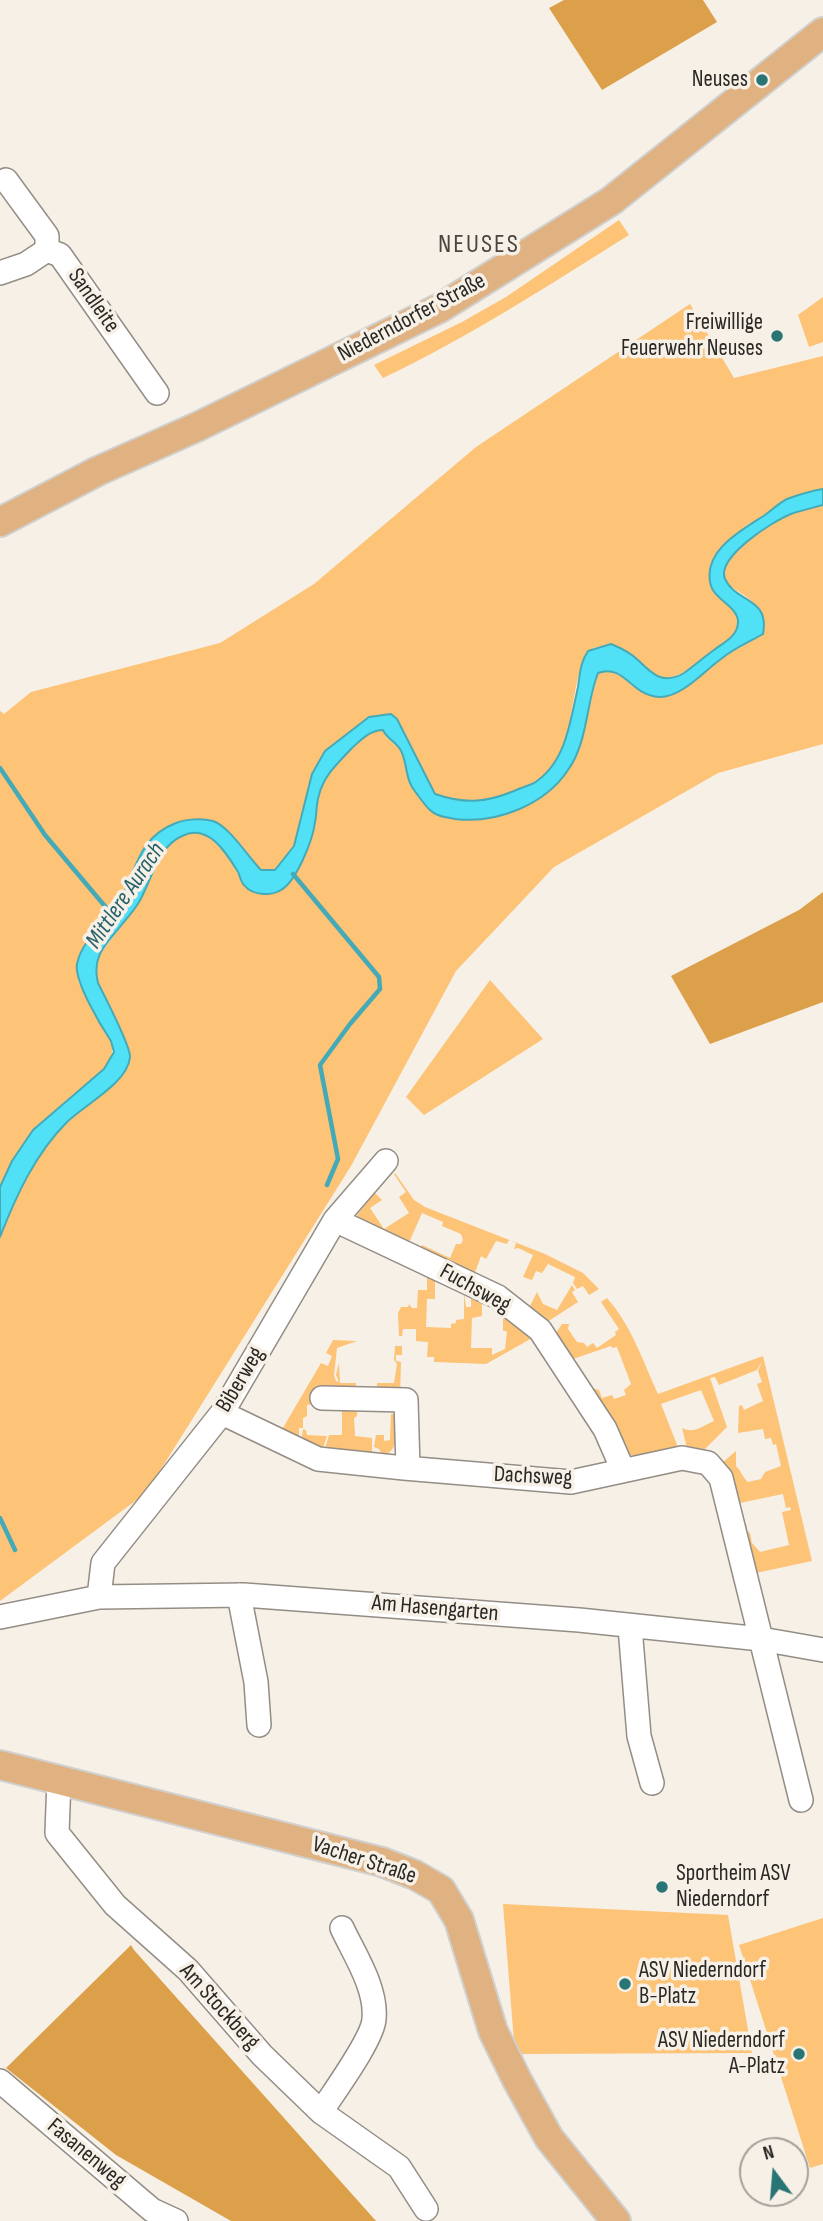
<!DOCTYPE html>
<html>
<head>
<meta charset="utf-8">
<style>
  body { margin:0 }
  #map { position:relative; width:823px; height:2221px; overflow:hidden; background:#f6f0e7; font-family:"Sofia Sans Condensed",sans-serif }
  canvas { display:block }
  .north { position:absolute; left:739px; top:2137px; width:70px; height:70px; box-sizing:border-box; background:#f6f0e7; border:2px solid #a4a099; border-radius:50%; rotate:344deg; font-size:19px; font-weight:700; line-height:28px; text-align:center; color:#2a2825 }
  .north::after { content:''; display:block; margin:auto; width:24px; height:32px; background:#297475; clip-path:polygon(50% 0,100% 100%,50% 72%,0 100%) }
</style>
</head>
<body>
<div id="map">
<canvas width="823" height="2221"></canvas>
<div class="north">N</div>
</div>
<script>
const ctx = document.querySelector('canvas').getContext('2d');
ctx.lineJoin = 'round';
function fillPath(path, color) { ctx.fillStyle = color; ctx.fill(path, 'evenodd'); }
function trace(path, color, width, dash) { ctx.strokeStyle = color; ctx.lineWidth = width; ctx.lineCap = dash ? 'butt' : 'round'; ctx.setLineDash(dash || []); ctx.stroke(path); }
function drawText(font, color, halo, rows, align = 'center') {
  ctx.font = font + ' "Sofia Sans Condensed",sans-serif'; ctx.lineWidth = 7; ctx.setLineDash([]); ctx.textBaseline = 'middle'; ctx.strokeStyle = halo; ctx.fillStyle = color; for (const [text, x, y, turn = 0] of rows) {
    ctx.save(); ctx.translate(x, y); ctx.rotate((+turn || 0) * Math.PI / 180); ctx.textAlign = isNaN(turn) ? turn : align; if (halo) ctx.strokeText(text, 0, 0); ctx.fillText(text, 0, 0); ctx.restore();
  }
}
fillPath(new Path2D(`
  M619,220L629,235C548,286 469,337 383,378L374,365L462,322L506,297Z
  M823,297V342L809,347L798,315Z
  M690,304L734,378L823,356V489L747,525L721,548L712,560L738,622C736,629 734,636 728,641C717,651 675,683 661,678C650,675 644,665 635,658C628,652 620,648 611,644L593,648C589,655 583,663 580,671C571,698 572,742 554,765C544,779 529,784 514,791C485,803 464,804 435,794L403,729L391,714C367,717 366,720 347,734C297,768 314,798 295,844C291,854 282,863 275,871L261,870L247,852L211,820H182L134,868L117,906L89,938L78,981L111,1041C114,1053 111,1059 104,1069C63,1103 19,1135 0,1187V711L4,714L31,692L220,643L314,584L476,447Z
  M823,505V744L718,773L554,867L456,971L351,1166L146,1493L0,1601V1237C16,1196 35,1154 67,1122C84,1105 128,1083 130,1057C131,1047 104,995 98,983L96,973V960L131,913L168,846L181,836L194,832L206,834L227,855L245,887L293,879C300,863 308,846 314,829C317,819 316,807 318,797C323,774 359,730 383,730L386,737L401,750L411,786L425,802L429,810L480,819L506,815L580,745L598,673L608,669L618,672L632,686L649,694L685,688L722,658L763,634C760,625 758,610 753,603C746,593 729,590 725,578C718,556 773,520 791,513C801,510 813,508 823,505Z
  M490,980L543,1039L424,1115L406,1097Z
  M395,1173L414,1200L425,1207L545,1254L583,1273L599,1289L589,1295L583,1286L577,1289L573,1283L575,1277L548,1264L542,1273L536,1271L532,1280L523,1277L533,1255L518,1248L514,1249L516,1243L509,1240L507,1244L496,1241L486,1259L481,1256L473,1278L419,1253L422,1245L450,1258L456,1244H461L463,1240L461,1234L442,1226L443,1222L422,1213L407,1247L363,1226L357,1215L375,1193L382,1200L370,1208L384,1229L409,1213L399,1197L406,1192L394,1174Z
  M427,1276L435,1280V1299H427L426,1327L451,1328V1324L456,1323V1320L464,1319V1293L466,1307H471V1296L482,1301V1316L472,1318L471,1348H492V1355L505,1349L507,1331H503V1316L495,1314V1307L534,1337L486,1364L434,1362V1357H427L428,1342L416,1341V1329H403L402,1336H399L398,1313L401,1307H408L409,1304L412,1308H417L418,1290H427Z
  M572,1285L575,1290L572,1292L578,1302L547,1322L530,1306L537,1292L543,1304L557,1310Z
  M607,1298C631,1325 643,1361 658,1394L763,1356L812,1561L751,1574L740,1517L747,1526L745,1530L750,1533L752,1543L760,1552L789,1545L782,1512L791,1510L790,1507L786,1508L783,1494L735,1504L729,1473L723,1462L736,1451V1466C741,1470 742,1477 748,1482L761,1479L765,1472L781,1466L776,1444L773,1445L771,1438L765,1439L763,1429L738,1433L739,1406L742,1405L744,1410L763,1401L757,1384L762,1382L758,1371L762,1362L757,1370L719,1385L715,1377L710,1378L727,1427L705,1449L687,1448L682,1428C695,1434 702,1426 714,1421L701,1390L661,1404L679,1450C661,1454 641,1464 625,1451L590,1390L593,1388L599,1390L602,1398L612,1395L614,1399L626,1395L624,1390L631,1384L617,1347L612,1348L611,1346L573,1359L556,1333L562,1324H569L568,1329L577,1342L584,1343L587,1347L593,1343L597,1348L616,1335L615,1332L619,1329L601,1302Z
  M333,1340L357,1341L337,1348L334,1375L336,1381L339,1382L336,1375L339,1363L340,1383H356L355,1395L307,1405V1416L303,1418V1428H299V1441L280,1433L321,1363L328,1366L332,1356L326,1353Z
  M395,1346H402V1355H396V1361L401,1362L400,1396H377V1383H394L397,1364L394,1360Z
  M342,1406L357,1407V1416L354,1418L355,1436L372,1438V1459L324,1452L329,1435H342Z
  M391,1414H397C397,1429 401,1449 383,1456L379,1449L374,1447L376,1435H384V1441L390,1440Z
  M303,1429L306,1430L307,1435L327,1436L322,1451L301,1442Z
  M503,1904L728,1915L752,2053L515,2054Z
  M823,1918V2164L810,2168L739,1945Z`), '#fdc376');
fillPath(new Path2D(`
  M564,0H703L717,22L602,90L549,8Z
  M823,892V1002L710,1044L671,976L799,910Z
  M131,1945L134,1950L376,2221H231L116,2155L6,2068Z`), '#dc9f4a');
const water = new Path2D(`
  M823,489V505C813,508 801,510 791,514C773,521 716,557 725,579C736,603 770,597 763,634C749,642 733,649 721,659C704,671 683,696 661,697C631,697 625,663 598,673C586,703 588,742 568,770C545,805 496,824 455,819C447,817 437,817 430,810C428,809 412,788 411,785C405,774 407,760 400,749C395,741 387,739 383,730C370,730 361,740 352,748C338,763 324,775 319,795C316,804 317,813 315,822C313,839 296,884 279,891C270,896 252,895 245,886C241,883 240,876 238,872C226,852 208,823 182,836C157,847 152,880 139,902C135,909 129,916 123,923C107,944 91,955 98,983C104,995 131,1047 130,1057C128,1083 84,1105 67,1122C35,1154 16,1196 0,1237V1187L12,1161L33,1130L104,1069L114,1052L111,1041C101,1026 74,981 77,964C82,940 103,926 116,907C137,876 134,839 176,823C186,819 202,818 213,821C230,827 248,857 261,870H275L294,846L312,774L325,751L369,717L391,714L397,719L435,794C464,804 485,803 514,791C520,788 528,786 534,783C566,763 570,722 578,687C580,674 580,663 588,651L611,644C621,648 631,653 639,661C653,675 664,685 684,673C694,666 704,657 714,650C723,643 737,637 738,623C739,607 715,600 711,586C701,551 742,530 765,515C772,510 779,503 787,499C798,495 811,491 823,489Z`);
fillPath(water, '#51e1f7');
trace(water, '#45aab8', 2);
trace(new Path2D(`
  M0,768L45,835L114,917
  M293,874L379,977L380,989L350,1024L320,1065L338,1159L327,1185
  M0,1518L15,1550`), '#45aab8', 4.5);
const minor = new Path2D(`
  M6,180L47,236V250L60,255L157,393
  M0,273L26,264L47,250
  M335,1220L498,1297L540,1330L605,1429L623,1470
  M322,1398L406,1400L408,1468
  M222,1413L318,1459L404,1468L571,1482L682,1458L708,1463L721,1478L801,1800
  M239,1595L256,1682L259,1725
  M99,1597L103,1563L222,1413L335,1220L386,1161
  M0,1617L99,1597L244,1595L579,1620L761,1639L823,1650
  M630,1627L639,1736L652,1783
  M59,1780L57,1833L115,1905L188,1970L262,2055L321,2112L399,2167L426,2209
  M0,2081L152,2210L176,2221
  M321,2112C333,2093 373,2039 374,2019C377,1988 354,1954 342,1928`);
const major = new Path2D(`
  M0,522L98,471L197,427L440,308L611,201L823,32
  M0,1765L382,1862L415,1875L441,1890L459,1920L493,2031L517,2080L549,2138L616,2221`);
trace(minor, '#938d85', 26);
trace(major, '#d0d0cf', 32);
trace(minor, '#fff', 23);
trace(major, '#e0b181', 28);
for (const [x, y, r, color] of [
  [762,80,7,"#297475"],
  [777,336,7,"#297475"],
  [662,1887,7,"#297475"],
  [625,1984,7,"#297475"],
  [799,2054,7,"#297475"]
]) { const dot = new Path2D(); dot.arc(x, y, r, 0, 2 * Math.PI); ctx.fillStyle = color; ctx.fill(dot); trace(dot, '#f6f0e7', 2.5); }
drawText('23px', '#2a2825', '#f6f0e7', [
  ["Neuses",748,80],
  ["Freiwillige",763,323],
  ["Feuerwehr Neuses",763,349],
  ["Sportheim ASV",676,1874,"left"],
  ["Niederndorf",676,1900,"left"],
  ["ASV Niederndorf",639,1971,"left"],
  ["B-Platz",639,1997,"left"],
  ["ASV Niederndorf",785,2041],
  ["A-Platz",785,2067]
], 'right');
drawText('23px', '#2a2825', '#f6f0e7', [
  ["Sandleite",93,301,55],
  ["Niederndorfer Straße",412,318,-28],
  ["Fuchsweg",475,1289,29],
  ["Biberweg",241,1380,-59],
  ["Dachsweg",533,1477,3],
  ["Am Hasengarten",435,1609,5],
  ["Vacher Straße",364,1861,18],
  ["Am Stockberg",219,2007,48],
  ["Fasanenweg",86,2154,40]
]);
drawText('italic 24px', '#27616a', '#f6f0e7', [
  ["Mittlere Aurach",126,896,-56]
]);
ctx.letterSpacing = '2px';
drawText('26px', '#4a453e', '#f6f0e7', [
  ["NEUSES",479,245]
]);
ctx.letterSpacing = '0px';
</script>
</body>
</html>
